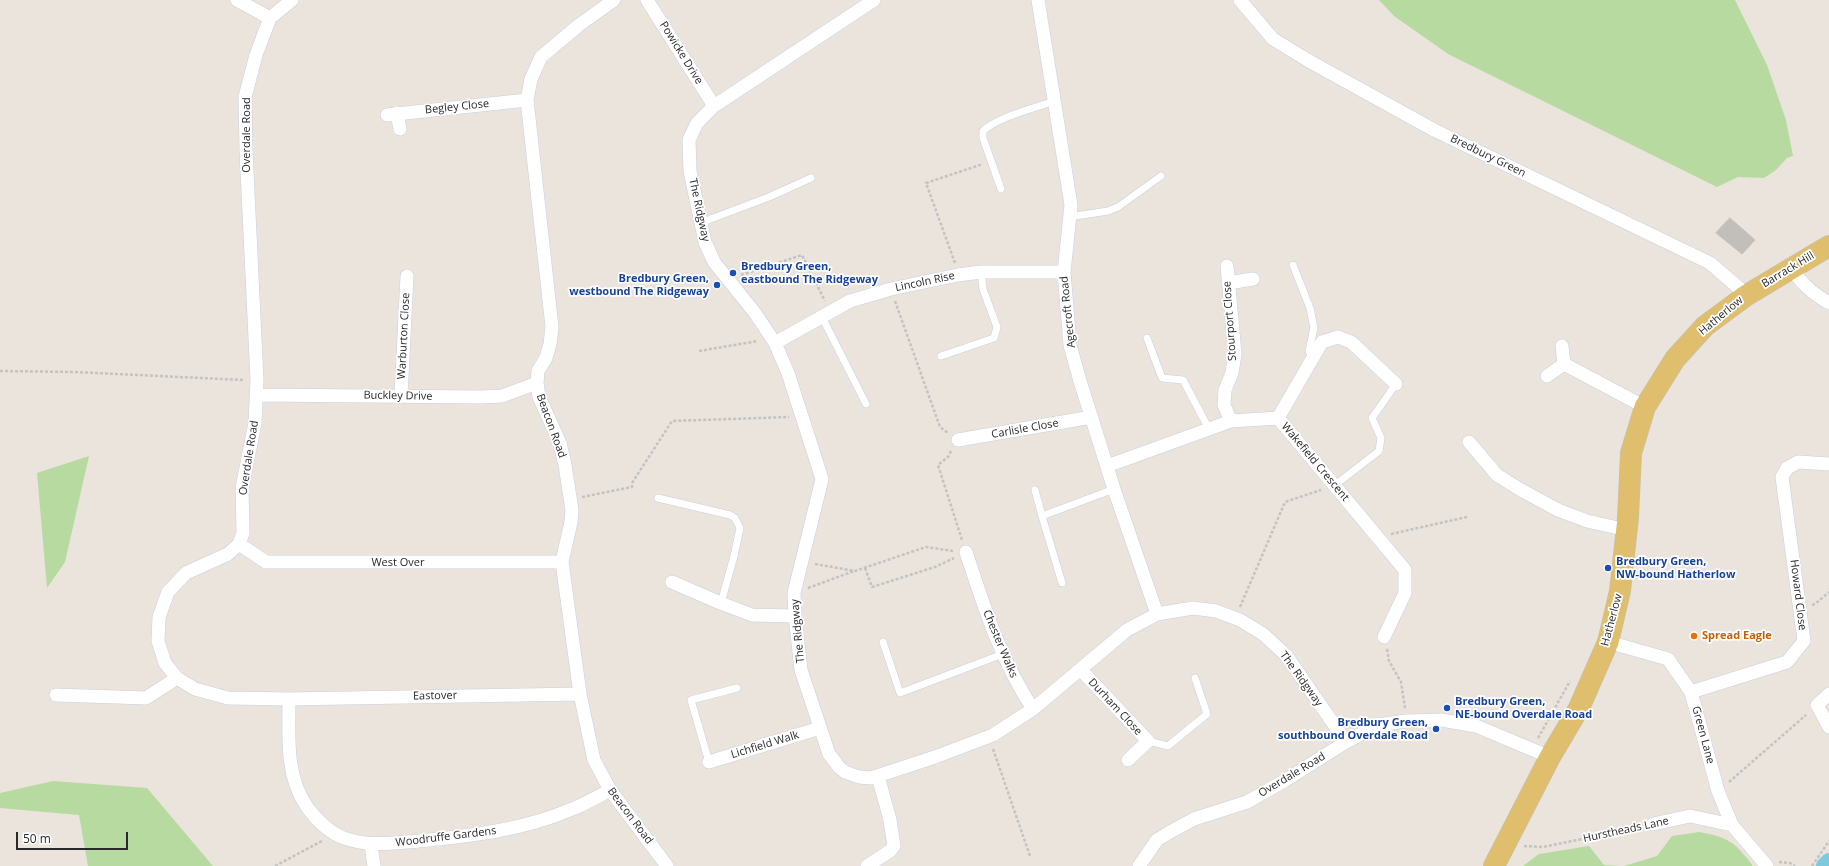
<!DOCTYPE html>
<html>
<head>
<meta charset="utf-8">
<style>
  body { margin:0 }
  #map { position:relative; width:1829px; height:866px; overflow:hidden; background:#eae4dd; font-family:"Open Sans",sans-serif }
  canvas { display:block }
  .scale { position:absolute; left:16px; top:832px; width:112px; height:18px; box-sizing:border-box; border:2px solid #292929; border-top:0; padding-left:5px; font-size:12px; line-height:14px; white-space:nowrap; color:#292929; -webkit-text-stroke:3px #fff; paint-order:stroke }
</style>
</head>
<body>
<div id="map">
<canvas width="1829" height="866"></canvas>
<div class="scale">50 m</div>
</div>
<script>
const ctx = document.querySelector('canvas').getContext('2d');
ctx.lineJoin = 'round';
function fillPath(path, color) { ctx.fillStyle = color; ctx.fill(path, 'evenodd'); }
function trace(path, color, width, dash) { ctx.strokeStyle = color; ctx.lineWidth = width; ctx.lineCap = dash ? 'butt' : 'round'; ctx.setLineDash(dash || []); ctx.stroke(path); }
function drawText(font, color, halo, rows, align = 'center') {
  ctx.font = font + ' "Open Sans",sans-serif'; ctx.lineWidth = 3.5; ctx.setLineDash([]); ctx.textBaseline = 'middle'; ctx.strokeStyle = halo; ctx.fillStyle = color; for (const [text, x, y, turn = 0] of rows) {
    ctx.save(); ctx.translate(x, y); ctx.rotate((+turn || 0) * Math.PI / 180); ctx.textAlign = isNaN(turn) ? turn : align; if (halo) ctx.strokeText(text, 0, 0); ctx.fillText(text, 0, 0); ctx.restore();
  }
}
fillPath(new Path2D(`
  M1379,0H1735L1767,65L1786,120L1793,156L1787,158L1776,170L1764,178L1738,177L1717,187L1448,54L1394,16Z
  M89,456L65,562L47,588L37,473Z
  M53,781L147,788L213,866H88L79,815L0,808V793Z
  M1699,832C1728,837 1735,842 1753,866H1624L1657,856L1672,836Z
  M1589,846L1604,865L1621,866H1523L1539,854Z`), '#b7daa0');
trace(new Path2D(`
  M1824,866L1829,861`), '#7dcadf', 16);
const building = new Path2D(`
  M1730,218L1755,240L1742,254L1716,233Z`);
fillPath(building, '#c2beb9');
trace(building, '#c5bfb7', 1);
const service = new Path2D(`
  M1001,189L983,138V131C1000,116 1033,109 1054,101
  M1069,217L1108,211L1118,207L1161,176
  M700,223L769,197L811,178
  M1293,265L1310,308L1314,328L1309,351L1313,358
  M822,317L866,404
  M1147,338L1162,378L1183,380L1209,429
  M941,356L994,338L997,327L983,289L981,272
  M1335,485L1379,451L1381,438L1372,418L1396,384
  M1035,490L1042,516
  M658,498L730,515L735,518L740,528L734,556L721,603
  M1062,583L1042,516L1114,489
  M883,642L900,693L1003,654
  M1148,741L1168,746L1207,714L1195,678
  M709,762L691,700L737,688`);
const minor = new Path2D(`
  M237,0L270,18
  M292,0L270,18L256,55L245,97L246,150L257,380L255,423L242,488L243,533L239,544L228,554L186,573L168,592L159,617L158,641L165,663L177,678L195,689L228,698L289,699L580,694
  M614,0L579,25L541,57L531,79L527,100L552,327L550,344L546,358L538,371L537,383L539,397L560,443L565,465L572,510L571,522L562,562L580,694L594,760L610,790L667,866
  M647,0L714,106
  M874,0L714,106L697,123L689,140L690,171L705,242L714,262L755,313L775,343L788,373L822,479L794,593L795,616L801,670L829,754L839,767L845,772L859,777L871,778L935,757L993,735L1033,709L1127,630L1157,614L1193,608L1216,611L1240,620L1263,634L1286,655L1346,742
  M1038,0L1071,205L1064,272L1070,345L1080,381L1114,489L1157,614
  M1240,0L1273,39L1309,61L1434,130L1710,263L1747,295
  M397,113L400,129
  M387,115L527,100
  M1227,266L1235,354L1232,373L1225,390L1224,405L1231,421
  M1792,269C1803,285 1812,293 1829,303
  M1228,283L1253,279
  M775,343L850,301L891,289L958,275L981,272H1064
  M1564,364L1645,407
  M1547,376L1564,364L1562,346
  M257,395L481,397L502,396L537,383
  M401,396L407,276
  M1278,418L1322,342L1338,337L1351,342L1396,384
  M958,440L1092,417
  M1469,442L1497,475L1521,490L1558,510L1587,521L1627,530
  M1107,466L1231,421L1278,418L1405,570V593L1384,637
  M239,544L266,562H562
  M966,552C984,607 1001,661 1033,709
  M672,582L718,602L752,615L795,616
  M1608,642L1668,659L1691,692L1718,791L1732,825L1767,866
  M1081,670L1148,741L1128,760
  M1691,692L1787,662L1804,641L1782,477L1787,468L1798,462L1829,464
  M1829,694L1817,705L1829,727
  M56,695L146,698L177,678
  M289,699C289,735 285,776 307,807C316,819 330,833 344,838C369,847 392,843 419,841C470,836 524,830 572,809C585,804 597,797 610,790
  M709,762L820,728
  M1653,824L1690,816L1732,825
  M371,845L374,866
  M867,866L890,851L894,846L890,820L878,776
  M1139,866L1157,840L1170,832L1194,819L1247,802L1284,781L1346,742L1378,725L1406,721L1442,720L1476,726L1550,757`);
const primary = new Path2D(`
  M1494,866L1550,757L1579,708L1608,642L1620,591L1628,518L1631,453L1645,407L1675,359L1705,326L1747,295L1829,246`);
trace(service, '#cbcfd9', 8);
trace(minor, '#cbcfd9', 14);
trace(primary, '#c3c3c3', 22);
trace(new Path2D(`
  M955,263L926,183L983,164
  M741,275L802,255L825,301
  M895,301L940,427L948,433
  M699,351L758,341
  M0,371L75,372L243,380
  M951,451L948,457L938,465L962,540
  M582,497L632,487V483L672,421L789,417
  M1391,534L1467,517
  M815,564L855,571L926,547L953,551
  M865,568L872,587L935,567L954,558
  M808,588L854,571
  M1812,605L1815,604L1829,592
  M1240,607L1285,502L1321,490
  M1387,649L1389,661L1401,682L1405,708
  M1538,738L1570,681
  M993,749L1030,856
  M1729,782L1806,715
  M1524,846L1543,847L1641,827
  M1779,862L1790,863L1795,866
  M275,866L322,841
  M1812,866L1829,841`), '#c3c3c3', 2.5, [3, 2]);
trace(service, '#fff', 7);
trace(minor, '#fff', 13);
trace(primary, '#dfbe6d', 21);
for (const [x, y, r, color] of [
  [733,273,4,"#1a4fb4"],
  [717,285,4,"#1a4fb4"],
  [1608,568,4,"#1a4fb4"],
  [1694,636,4,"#e8710a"],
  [1447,708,4,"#1a4fb4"],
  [1436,729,4,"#1a4fb4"]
]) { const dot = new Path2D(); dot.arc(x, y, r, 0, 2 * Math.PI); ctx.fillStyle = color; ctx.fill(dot); trace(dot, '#fff', 1.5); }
drawText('11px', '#292929', '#fff', [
  ["Powicke Drive",681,53,58],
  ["Begley Close",457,107,-6],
  ["Overdale Road",247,135,-90],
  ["Bredbury Green",1488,156,26],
  ["The Ridgway",699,210,78],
  ["Barrack Hill",1788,270,-31],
  ["Lincoln Rise",925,282,-12],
  ["Agecroft Road",1068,312,-96],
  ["Hatherlow",1721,316,-40],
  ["Stourport Close",1230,321,-94],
  ["Warburton Close",404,336,-87],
  ["Buckley Drive",398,396,1],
  ["Beacon Road",551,426,70],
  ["Carlisle Close",1025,429,-10],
  ["Overdale Road",249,458,-81],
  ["Wakefield Crescent",1315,462,50],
  ["West Over",398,563],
  ["Howard Close",1798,595,83],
  ["Hatherlow",1612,620,-75],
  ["The Ridgway",798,631,-95],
  ["Chester Walks",1000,644,67],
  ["The Ridgway",1301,679,54],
  ["Eastover",435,696,-1],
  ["Durham Close",1115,707,47],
  ["Green Lane",1703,735,75],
  ["Lichfield Walk",765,745,-17],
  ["Overdale Road",1292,775,-31],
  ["Beacon Road",630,816,53],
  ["Hurstheads Lane",1626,830,-12],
  ["Woodruffe Gardens",446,837,-7]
]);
drawText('bold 11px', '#164399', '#fff', [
  ["Bredbury Green,",741,267],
  ["eastbound The Ridgeway",741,280],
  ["Bredbury Green,",709,279,"right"],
  ["westbound The Ridgeway",709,292,"right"],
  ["Bredbury Green,",1616,562],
  ["NW-bound Hatherlow",1616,575],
  ["Bredbury Green,",1455,702],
  ["NE-bound Overdale Road",1455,715],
  ["Bredbury Green,",1428,723,"right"],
  ["southbound Overdale Road",1428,736,"right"]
], 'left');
drawText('bold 11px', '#c56008', '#fff', [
  ["Spread Eagle",1702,636]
], 'left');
</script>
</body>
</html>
